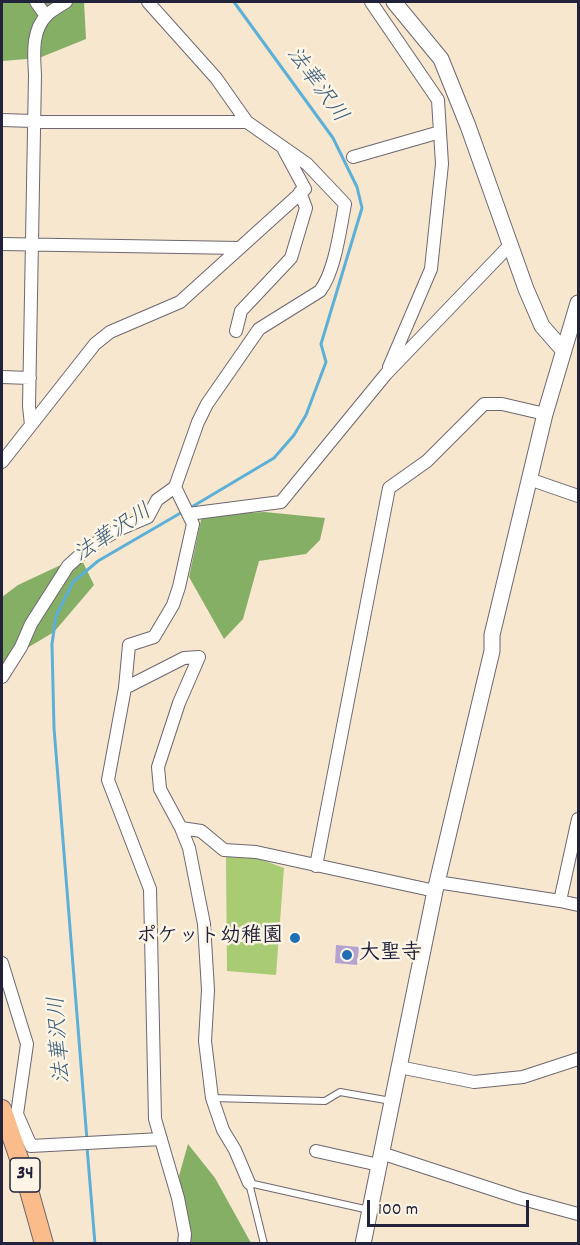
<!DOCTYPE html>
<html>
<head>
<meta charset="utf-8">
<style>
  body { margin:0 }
  #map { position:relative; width:580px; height:1245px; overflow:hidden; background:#f7e7cf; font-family:Dekko,sans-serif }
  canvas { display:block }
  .frame { position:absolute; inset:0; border:3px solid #22223b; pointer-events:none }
  .scale { position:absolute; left:367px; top:1200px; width:162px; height:27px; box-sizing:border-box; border:3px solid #22223b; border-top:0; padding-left:8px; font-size:18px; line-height:21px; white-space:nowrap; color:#22223b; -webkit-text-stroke:4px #fcf5e5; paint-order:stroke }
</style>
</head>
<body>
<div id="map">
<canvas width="580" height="1245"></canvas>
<div class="frame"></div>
<div class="scale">100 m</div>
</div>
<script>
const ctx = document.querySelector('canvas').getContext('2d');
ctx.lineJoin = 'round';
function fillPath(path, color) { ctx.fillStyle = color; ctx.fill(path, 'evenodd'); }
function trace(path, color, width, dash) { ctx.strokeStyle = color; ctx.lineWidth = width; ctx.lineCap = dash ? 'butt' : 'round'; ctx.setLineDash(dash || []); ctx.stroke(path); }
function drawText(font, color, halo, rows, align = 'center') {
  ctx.font = font + ' Dekko,"Klee One",sans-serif'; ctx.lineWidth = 5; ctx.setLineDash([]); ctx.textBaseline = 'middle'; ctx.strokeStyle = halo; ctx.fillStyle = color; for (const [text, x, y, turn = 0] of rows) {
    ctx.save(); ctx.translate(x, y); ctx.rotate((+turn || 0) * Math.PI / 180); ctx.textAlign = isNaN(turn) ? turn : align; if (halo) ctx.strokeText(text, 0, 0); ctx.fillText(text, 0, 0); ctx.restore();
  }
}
fillPath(new Path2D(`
  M226,857L257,858L284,868L276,975L227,971Z`), '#a8cb74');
fillPath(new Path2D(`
  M2,2H84L86,39L39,58L2,61Z
  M265,512L325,518L320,540L306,554L259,561L243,619L224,639L189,577L202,515Z
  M80,556L94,585L54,632L2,663V597L18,585Z
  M188,1144L215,1178L251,1243H190L179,1176Z`), '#86af66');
trace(new Path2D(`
  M190,508L274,458L294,435L306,415L326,362L321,344L362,208L357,187L333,138L234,2
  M87,1140L54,728L52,644L56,616L73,582L98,561L184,511
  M87,1147L95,1244`), '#5cb0d8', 3);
fillPath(new Path2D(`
  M336,945L359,947L357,965L335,963Z`), '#b4a3cf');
const service = new Path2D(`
  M212,1098L325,1101L340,1092L391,1101
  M264,1244L249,1183L369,1210`);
const minor = new Path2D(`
  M36,2L46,16
  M371,2L438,100L442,164L431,269L389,367
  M2,120L33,121
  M33,122H247
  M353,157L440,132
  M2,244L240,248
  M236,331L241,311L291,258L306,208L300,192
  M2,377L30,378
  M31,425L29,406L35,75C34,55 31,31 47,15C52,10 60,6 66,2
  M2,462L95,344L110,332L180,302L305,189L284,150
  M529,479L578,496
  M175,487L193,524L179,587L173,605L154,637L129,645L125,688L108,780L150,889L155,1119L178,1198L185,1234L184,1244
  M188,514L281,502L386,374L510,245
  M2,677L21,647L31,624L68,566L89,547L120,529L148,517L157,500L175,487L198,422L207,404L259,329L320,291C335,271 340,230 345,204L307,164L247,122L216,78L148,2
  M125,688L184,658L199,657L179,703L158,767L160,789L181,828L189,848L204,924L208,990L205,1041L212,1098L223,1130L235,1150L249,1183
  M181,828L201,831L224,850L256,852L435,891
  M316,866L389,488L427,461L484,404H502L545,414
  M437,882L560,901L578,905
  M560,901L578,819
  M2,963L27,1044L17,1114L31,1146L161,1139
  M399,1067L474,1082L523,1077L578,1059
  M316,1151L379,1165
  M381,1153L519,1198L578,1214`);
const tertiary = new Path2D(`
  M394,2L441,59L468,126L526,289L542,326L564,351
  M363,1244L435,891L492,651V635L545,414L578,303`);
const primary = new Path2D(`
  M2,1109L25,1176L44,1244`);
trace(service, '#6d676f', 8);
trace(minor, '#6d676f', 14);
trace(tertiary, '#6d676f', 17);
trace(primary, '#6d676f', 20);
trace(service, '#fff', 6);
trace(minor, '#fff', 12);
trace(tertiary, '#fff', 15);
trace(primary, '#fabc8b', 18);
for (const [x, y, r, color] of [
  [295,938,6,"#1f6fb2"],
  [347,955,6,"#1f6fb2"]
]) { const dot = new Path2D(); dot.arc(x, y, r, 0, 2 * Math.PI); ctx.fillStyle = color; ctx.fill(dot); trace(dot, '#fcf5e5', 2); }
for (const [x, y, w] of [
  [25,1175,30]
]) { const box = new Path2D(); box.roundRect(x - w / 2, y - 17, w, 34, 4.5); ctx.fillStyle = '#fcf5e5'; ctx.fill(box); trace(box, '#22223b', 1.5); }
drawText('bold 20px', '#22223b', null, [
  ["34",25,1175]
]);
drawText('bold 21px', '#22223b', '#fcf5e5', [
  ["ポケット幼稚園",283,938],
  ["大聖寺",359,955,"left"]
], 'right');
drawText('italic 22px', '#395b7a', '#fcf5e5', [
  ["法華沢川",315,86,54],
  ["法華沢川",114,535,-33],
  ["法華沢川",62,1040,-94]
]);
</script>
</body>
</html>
